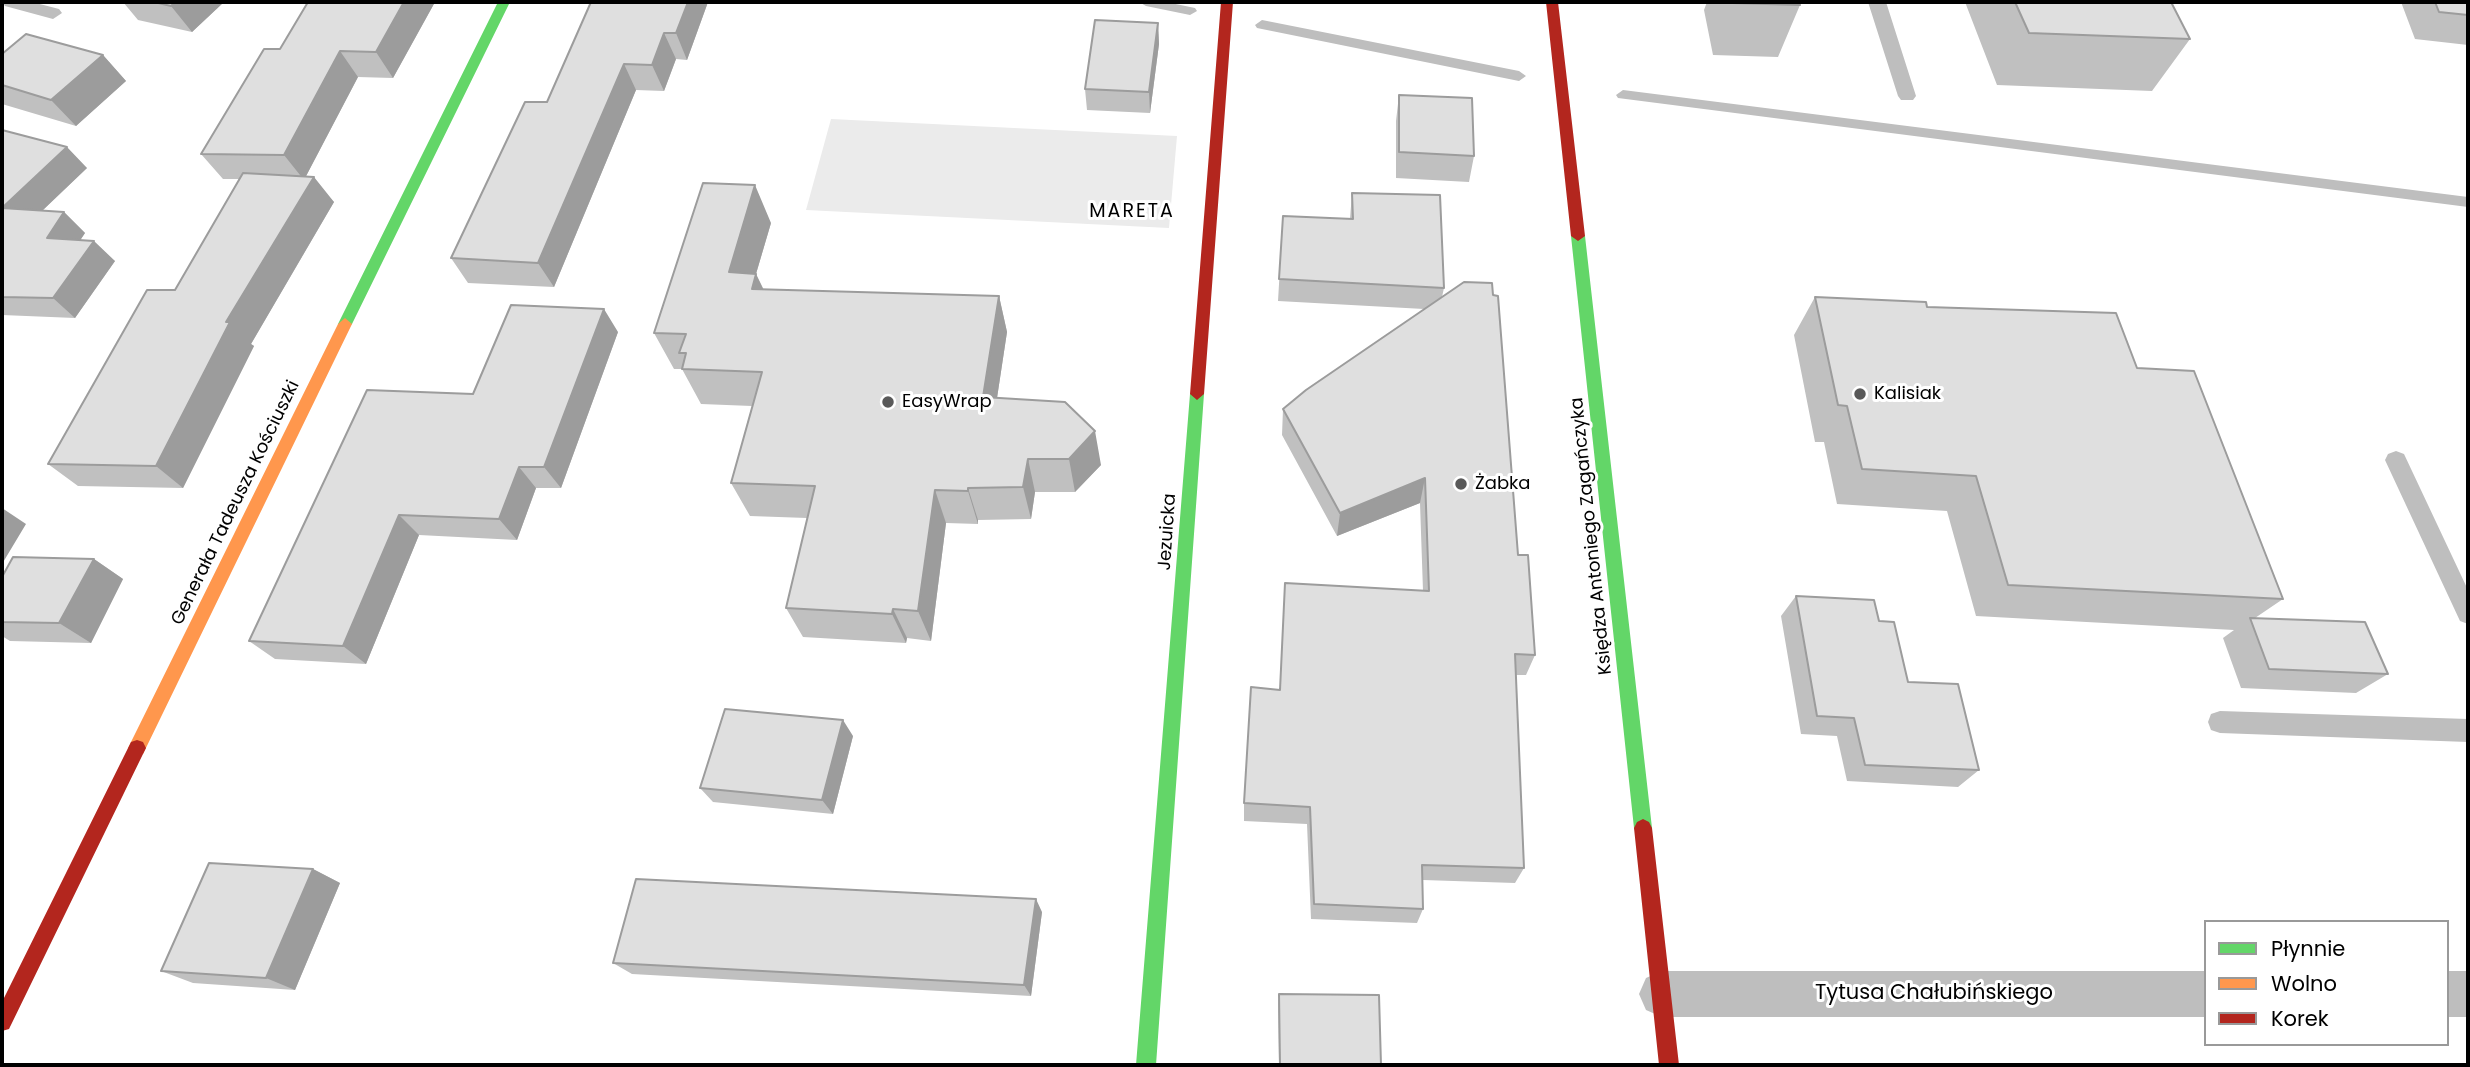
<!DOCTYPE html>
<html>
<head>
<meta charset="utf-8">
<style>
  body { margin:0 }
  #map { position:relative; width:2470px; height:1067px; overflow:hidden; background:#fff; font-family:Poppins,sans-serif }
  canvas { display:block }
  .frame { position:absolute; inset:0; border:4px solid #000; pointer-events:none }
  .legend { position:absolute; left:2204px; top:920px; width:245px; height:126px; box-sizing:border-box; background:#fff; border:2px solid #999; margin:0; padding:9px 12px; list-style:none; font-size:21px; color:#000 }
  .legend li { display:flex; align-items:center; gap:14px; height:35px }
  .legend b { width:35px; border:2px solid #999 }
</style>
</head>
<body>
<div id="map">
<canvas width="2470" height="1067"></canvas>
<div class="frame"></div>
<ul class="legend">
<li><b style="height:9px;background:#63d668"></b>Płynnie</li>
<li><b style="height:9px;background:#ff974d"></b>Wolno</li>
<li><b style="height:9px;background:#b3261e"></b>Korek</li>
</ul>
</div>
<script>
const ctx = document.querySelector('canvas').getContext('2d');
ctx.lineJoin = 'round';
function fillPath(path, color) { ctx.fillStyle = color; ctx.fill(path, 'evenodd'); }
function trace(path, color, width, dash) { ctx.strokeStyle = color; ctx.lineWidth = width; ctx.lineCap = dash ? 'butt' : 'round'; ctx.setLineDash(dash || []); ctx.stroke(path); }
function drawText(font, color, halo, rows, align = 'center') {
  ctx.font = font + ' Poppins,sans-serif'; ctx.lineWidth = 6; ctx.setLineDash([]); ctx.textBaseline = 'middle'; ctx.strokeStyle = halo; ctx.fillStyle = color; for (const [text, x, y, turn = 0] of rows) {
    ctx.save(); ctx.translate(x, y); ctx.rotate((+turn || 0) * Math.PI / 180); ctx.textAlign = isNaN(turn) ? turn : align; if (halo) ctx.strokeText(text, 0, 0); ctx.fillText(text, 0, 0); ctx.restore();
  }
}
fillPath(new Path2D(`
  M831,119L1177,136L1169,228L806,210Z`), '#ebebeb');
fillPath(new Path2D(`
  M1139,2H1166L1195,8L1197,11L1190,15L1146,6Z
  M1262,20L1519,71L1526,76L1519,81L1257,28L1255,25Z
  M1623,90L2468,197V207L1618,98L1616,95Z`), '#bebebe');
fillPath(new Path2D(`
  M2,2H32L59,9L62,13L53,19L5,6Z
  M1868,2H1886L1916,96L1913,100H1901L1898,96Z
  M2396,451L2404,454L2468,590V624L2460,621L2385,460L2388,454Z
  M2220,711L2468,719V742L2220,733L2211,730L2208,722L2211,714Z`), '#bebebe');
fillPath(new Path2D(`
  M1662,971H2206V1017H1662L1646,1010L1639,994L1646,978Z
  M2447,971H2468V1017H2447Z`), '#bebebe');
fillPath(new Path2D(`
  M498,2H510L352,324L345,330L340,328L338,324Z
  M1578,231L1585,236L1652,828L1649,834L1643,837L1637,834L1634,828L1571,236Z
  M1197,388L1204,394L1156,1065H1136L1190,394Z`), '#63d668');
fillPath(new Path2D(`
  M345,318L352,324L143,754L137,756L131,754L128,748L131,742L338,324Z`), '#ff974d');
fillPath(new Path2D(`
  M1221,2H1233L1204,394L1197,400L1190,394Z
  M1546,2H1558L1585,236L1578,241L1571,236Z
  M137,740L143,742L146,748L143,754L9,1029L2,1031V1002L131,742Z
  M1643,819L1649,822L1652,828L1679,1065H1659L1634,828L1637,822Z`), '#b3261e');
fillPath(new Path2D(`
  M123,2H224L192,32L138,20Z
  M308,2H435L393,78L358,77L306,176L334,202L251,344L254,346L183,488L78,486L48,464L175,290L239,179H223L201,154L280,49Z
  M708,2L687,60L676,59L664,91L636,90L554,287L468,283L451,258L547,102Z
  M1707,2H1799L1800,5L1778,57L1713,55L1704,10Z
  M1965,2H2171L2190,39L2152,91L1997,85Z
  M2401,2H2468V45L2415,39Z
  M1158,23L1159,44L1150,113L1087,110L1085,89Z
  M2,54L103,55L126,81L76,126L2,104Z
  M1399,95L1474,156L1469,182L1396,178V121Z
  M2,130L87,168L42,211L64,212L85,233L80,240L115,261L75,318L2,315Z
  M1352,193L1444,288L1442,297L1518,555L1535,655L1526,675H1516L1524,868L1515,883L1423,880V909L1417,923L1311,919L1307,824L1244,821V803L1279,690L1423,591L1420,503L1337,536L1282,435L1283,409L1424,309L1278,301L1283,216L1350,219Z
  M771,223L756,274L764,290L999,296L1007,332L997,398L1101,465L1075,492H1035L1031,519L978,520V524L946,523L931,641L907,638L906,643L803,637L786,608L807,518L750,516L731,483L752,406L701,404L682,369H674L654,333Z
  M1815,297L1927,307L2137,368L2283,599L2255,618L2388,674L2356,693L2241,688L2223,638L2234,630L1976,616L1947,511L1837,504L1824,442H1815L1794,335Z
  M618,332L561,488H536L517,540L419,535L366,664L275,659L249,641L473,394Z
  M94,559L123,579L91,643L10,641L2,636V577Z
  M1796,596L1879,621L1908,682L1979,770L1958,787L1847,781L1837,736L1801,734L1781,616Z
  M853,736L833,814L713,802L700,788Z
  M313,869L340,883L295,990L193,983L161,971Z
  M1042,912L1031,996L632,974L613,963Z
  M1279,994L1381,1065H1279L1278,1005Z`), '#c0c0c0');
fillPath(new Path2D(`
  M175,2H224L192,32L171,6Z
  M404,2H435L393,78L376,52Z
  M688,2H708L687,60L676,33Z
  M1158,23L1159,44L1150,113L1149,92Z
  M664,33L676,59L664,91L652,65Z
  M340,51L358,77L304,180L284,155Z
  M103,55L126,81L76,126L51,100Z
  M624,64L636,90L554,287L538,263Z
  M67,147L87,168L24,228L2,208Z
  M314,177L334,202L251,344L254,346L183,488L156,466L226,322Z
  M755,185L771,223L753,284L756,274L773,310L729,272Z
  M64,212L85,233L68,259L47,238Z
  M94,241L115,261L75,318L53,298Z
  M999,296L1007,332L992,431L983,397Z
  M604,309L618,332L561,488L544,467Z
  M1095,431L1101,465L1075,492L1069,459Z
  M1028,459L1035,492L1031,519L1023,487Z
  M519,467L536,488L517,540L499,519Z
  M1425,478L1420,503L1337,536L1340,513Z
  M968,488L978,520V524L968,491Z
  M935,490L946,523L931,641L918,611Z
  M2,508L26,524L2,564Z
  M399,515L419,535L366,664L343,646Z
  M94,559L123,579L91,643L59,623Z
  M893,609L907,638L906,643L892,614Z
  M843,720L853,736L833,814L822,800Z
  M313,869L340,883L295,990L266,978Z
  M1036,899L1042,912L1031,996L1024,985Z`), '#9c9c9c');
const building = new Path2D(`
  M154,2H175L171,6Z
  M308,2H404L376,52L340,51L284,155L201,154L264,49H280Z
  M591,2H688L676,33H664L652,65L624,64L538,263L451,258L525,102H547Z
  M1731,2H1799L1800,5L1732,3Z
  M2015,2H2171L2190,39L2029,33Z
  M2435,2H2468V15L2439,12Z
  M1095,20L1158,23L1149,92L1085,89Z
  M26,34L103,55L51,100L2,85V54Z
  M1399,95L1472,98L1474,156L1399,152Z
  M2,130L67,147L2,208Z
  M243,173L314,177L226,322H230L156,466L48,464L147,290H175Z
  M703,183L755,185L729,272L756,274L752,289L999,296L983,397L1065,402L1095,431L1069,459H1028L1023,487L968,488V491L935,490L918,611L893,609L892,614L786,608L815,486L731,483L762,372L682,369L686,353H679L686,334L654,333Z
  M1352,193L1440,195L1444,288L1279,279L1283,216L1353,219Z
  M2,208L64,212L47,238L94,241L53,298L2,297Z
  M1464,282L1492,283L1493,295L1498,296L1518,555H1528L1535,655L1515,654L1524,868L1422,865L1423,909L1314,904L1310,807L1244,803L1251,687L1280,690L1285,583L1429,591L1425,478L1340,513L1283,409L1306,390Z
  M1815,297L1926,302L1927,307L2116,313L2137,368L2194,371L2283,599L2008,585L1976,476L1862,469L1847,406L1838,405Z
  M511,305L604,309L544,467H519L499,519L399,515L343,646L249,641L367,390L473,394Z
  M13,557L94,559L59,623L2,622V577Z
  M1796,596L1874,600L1879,621L1894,622L1908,682L1958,684L1979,770L1865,765L1854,718L1817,716Z
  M2250,618L2365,622L2388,674L2269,669Z
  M725,709L843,720L822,800L700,788Z
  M209,863L313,869L266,978L161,971Z
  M636,879L1036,899L1024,985L613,963Z
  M1279,994L1379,995L1381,1065H1280Z`);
fillPath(building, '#dfdfdf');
trace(building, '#9c9c9c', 2);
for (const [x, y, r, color] of [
  [1860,394,7,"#595959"],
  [888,402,7,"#595959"],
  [1461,484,7,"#595959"]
]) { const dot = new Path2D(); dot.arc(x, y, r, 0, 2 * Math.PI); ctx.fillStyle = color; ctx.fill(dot); trace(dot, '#fff', 2.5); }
drawText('18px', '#000', '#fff', [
  ["Kalisiak",1874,394],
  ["EasyWrap",902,402],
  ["Żabka",1475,484]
], 'left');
drawText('18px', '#000', '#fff', [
  ["Generała Tadeusza Kościuszki",236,503,-64],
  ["Jezuicka",1168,532,-86],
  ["Księdza Antoniego Zagańczyka",1592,536,-96]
]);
ctx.letterSpacing = '2px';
drawText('19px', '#000', '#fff', [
  ["MARETA",1132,212]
]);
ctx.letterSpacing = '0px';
drawText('21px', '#000', '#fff', [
  ["Tytusa Chałubińskiego",1934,994]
]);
</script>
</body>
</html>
